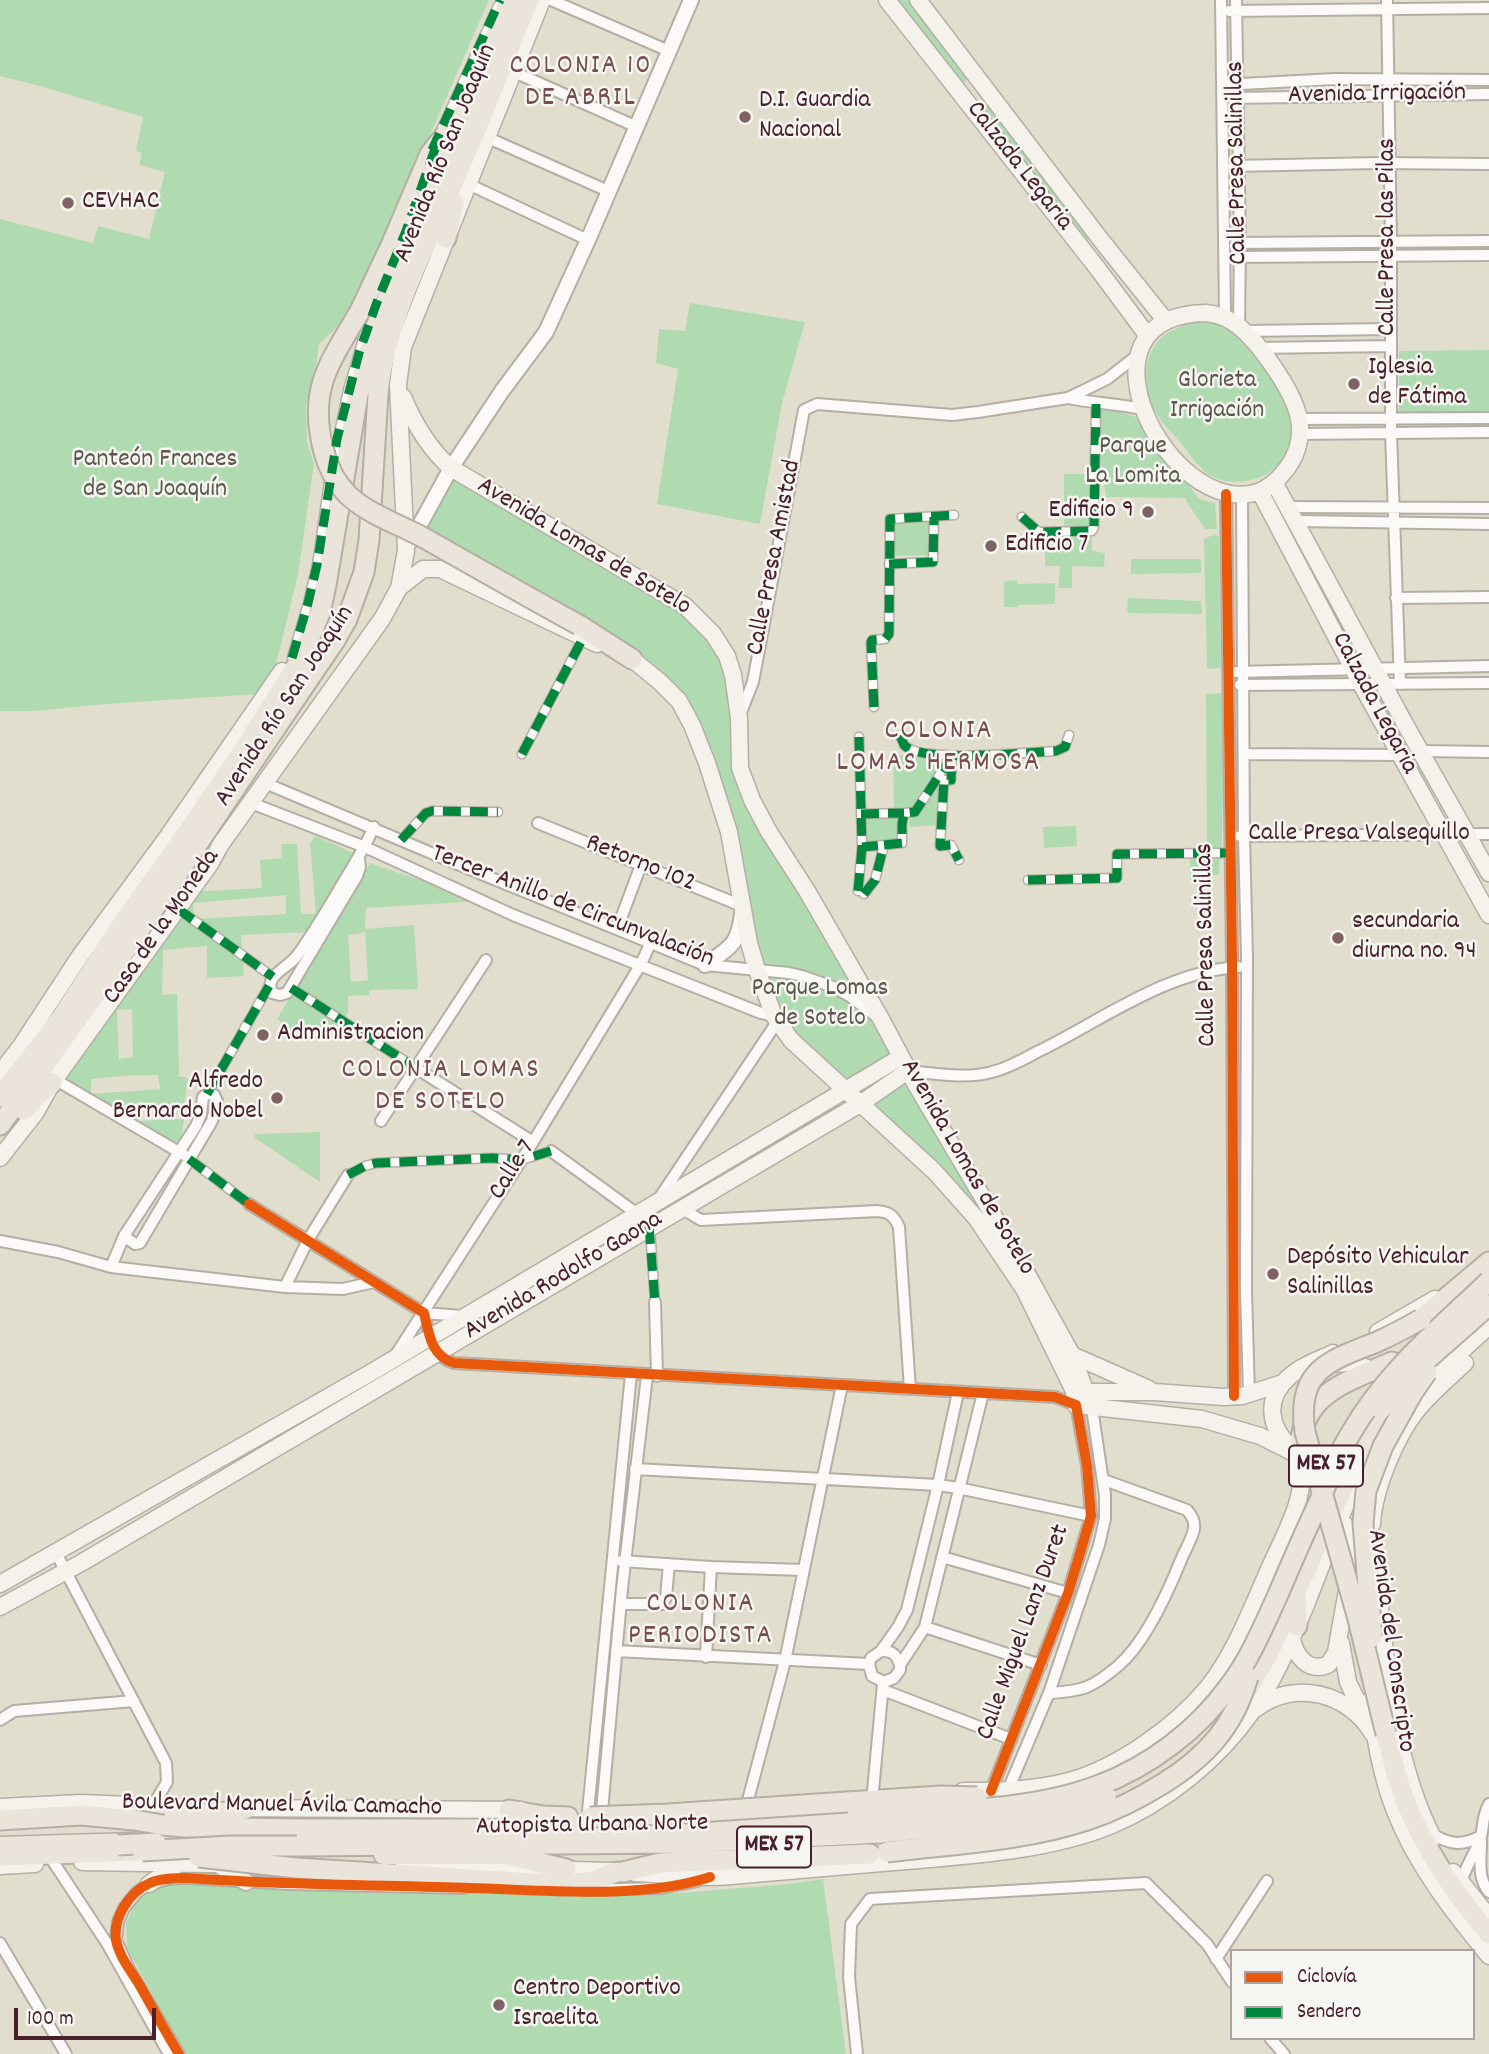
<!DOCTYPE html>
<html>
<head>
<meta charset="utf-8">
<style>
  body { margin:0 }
  #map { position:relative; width:1489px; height:2054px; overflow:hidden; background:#e2decd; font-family:Dekko,sans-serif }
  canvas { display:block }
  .legend { position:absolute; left:1230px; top:1949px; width:245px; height:91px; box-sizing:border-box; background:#f6f6f2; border:2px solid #b1a0a2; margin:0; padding:9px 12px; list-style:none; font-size:21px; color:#4a1f2b }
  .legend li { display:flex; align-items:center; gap:14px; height:35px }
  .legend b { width:35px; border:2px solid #b1a0a2 }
  .scale { position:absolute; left:14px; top:2008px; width:142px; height:32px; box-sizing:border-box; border:4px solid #4a1f2b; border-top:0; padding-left:9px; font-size:21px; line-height:24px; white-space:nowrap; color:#4a1f2b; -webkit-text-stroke:5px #f6f6f2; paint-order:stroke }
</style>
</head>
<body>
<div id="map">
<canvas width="1489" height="2054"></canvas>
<ul class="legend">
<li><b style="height:9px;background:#e8590c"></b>Ciclovía</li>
<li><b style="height:9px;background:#00873e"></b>Sendero</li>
</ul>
<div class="scale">100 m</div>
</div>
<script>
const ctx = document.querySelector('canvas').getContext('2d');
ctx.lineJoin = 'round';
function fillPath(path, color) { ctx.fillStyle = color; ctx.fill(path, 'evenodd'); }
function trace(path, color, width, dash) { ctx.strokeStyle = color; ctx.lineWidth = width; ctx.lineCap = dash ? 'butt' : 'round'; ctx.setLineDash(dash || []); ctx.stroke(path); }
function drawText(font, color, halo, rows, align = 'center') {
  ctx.font = font + ' Dekko,sans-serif'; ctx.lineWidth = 5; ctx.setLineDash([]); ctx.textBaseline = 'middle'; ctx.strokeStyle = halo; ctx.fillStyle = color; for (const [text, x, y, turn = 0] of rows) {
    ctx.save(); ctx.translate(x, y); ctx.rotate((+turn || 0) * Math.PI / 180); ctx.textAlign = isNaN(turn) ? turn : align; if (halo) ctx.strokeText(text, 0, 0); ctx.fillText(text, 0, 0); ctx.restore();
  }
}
fillPath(new Path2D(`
  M0,0H489L368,277L347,318L319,344L316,368L306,405L307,442L314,463L298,575L275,668L258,694L106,704L34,711H0V219L93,243L98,226L149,239L165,172L139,165L142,153L136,151L143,117L40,86L0,76Z
  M894,0H915L969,77L965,82L957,85Z
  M986,103L1090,234L1085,251L981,108Z
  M690,303L805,322L782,403L760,524L657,504L678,369L656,363L659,329L685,331Z
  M1193,321C1206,322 1222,322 1234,330C1238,333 1241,339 1245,342C1263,362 1283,386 1292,412C1297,429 1290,454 1277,466C1260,483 1228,487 1208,474C1197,466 1188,452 1180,442C1172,433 1162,423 1156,413C1143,391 1141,359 1160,339C1169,330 1182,326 1193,321Z
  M1489,350V412L1399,413V351Z
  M1092,403L1139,418L1199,499L1215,503L1217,529H1205L1186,501V498L1106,497Z
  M1064,474H1092L1091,530H1064Z
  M452,479L680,614L703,634L720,654L729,683L732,728V767L738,789L761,835L792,879L897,1058L849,1087L787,1029L763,974L686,704L423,531Z
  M931,521L932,555L892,556V522Z
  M1092,533V551L1105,553L1104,567L1072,566V588H1058L1060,566H1045V534Z
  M1215,534L1219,537L1221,665L1220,668L1209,669L1207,668L1204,539Z
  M1131,559H1201V573L1131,574Z
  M1017,580V584L1055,583V604L1018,605L1017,607H1004V581Z
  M1128,598L1201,601L1202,614L1127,613Z
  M1224,693L1222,849L1220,851H1207L1206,694Z
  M893,755L943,756L940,825L910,827L908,809H894Z
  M864,815H900V842H865Z
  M1076,826L1077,846L1044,848L1043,827Z
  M316,836L359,856L309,932L241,935L244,976L207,978V946L163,950L162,995L177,994L179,1074L178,1076L188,1078L184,1104L138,1106L139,1121L184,1119L181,1140L167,1144L61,1076L192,892L262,888L260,860L281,858L282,844H297L301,914H316L310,843ZM286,895V914L194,919L193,903ZM132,1009L133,1057L119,1059L117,1010ZM133,1075H158L160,1089L91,1094V1079Z
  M1190,855H1220L1219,875L1201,874L1200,879L1190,880Z
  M370,863L481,901L366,908L365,929L414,925L418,989L369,990V995L348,996V1012L340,1029L294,1032L277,1019ZM365,931L368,980L351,982L348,935L362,933Z
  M908,1078L1020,1280L870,1107Z
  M320,1132V1182L255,1138V1134Z
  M823,1879L846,2054H185L127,1948L126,1923L139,1896L162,1886L231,1884L531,1895L605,1896L680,1893L789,1884Z`), '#b0dbb0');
const pedestrian = new Path2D(`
  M442,128L498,6
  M333,462L348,390L363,339
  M1022,517L1039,532L1092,531L1094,527L1096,404
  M889,564L933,562L934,517
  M292,657L308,603L317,565L330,475
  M874,707L871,642L872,640L885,639L889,634L890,519L954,515
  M900,735C900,736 904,744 904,745C921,764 1029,752 1056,751L1065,747L1069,735
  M859,737L862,847L884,845
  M522,754L583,638
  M861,814L904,813
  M401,840L426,813L432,811L498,812
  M1028,880L1117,878V854H1120L1230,853
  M858,891L862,847
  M864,894L875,880L884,845L902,843V824L904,813L915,812L952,756L951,780H944L940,846L951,845L959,860
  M178,909L273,977
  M291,988L416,1068
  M207,1094L269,986
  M189,1159L249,1204
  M348,1175L365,1166L376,1163L492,1158L521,1160L551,1151
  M650,1228L655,1302`);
const minor = new Path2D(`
  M551,0L669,51
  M1221,0L1225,317
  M1236,0L1240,243L1239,327
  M1387,0L1391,241V433L1400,684
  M1229,11L1489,8
  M512,71L637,127
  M1223,85L1334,79L1489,80
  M1232,98L1489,94
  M486,137L608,191
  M1233,166L1378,163L1489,164
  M468,184L588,240
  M1236,243L1489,241
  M1235,257L1489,255
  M1245,331L1390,329
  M1258,348L1390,346
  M1068,398C1093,403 1118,404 1143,409
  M1299,419L1489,418
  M1300,434L1489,432
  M1226,494L1232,960L1234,1396
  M1242,495L1244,836L1247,957L1246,1291L1249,1394
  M1288,507L1489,508
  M1296,521L1489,524
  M1396,598L1489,597
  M1236,672L1489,666
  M1240,685L1489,683
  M740,715L753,682L804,410L817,404L952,415L978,412L1068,398L1107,379L1138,355
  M1421,751L1489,752
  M1245,754L1400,755
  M265,783L474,871L705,965L789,973L802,976L833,987L851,997L876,1016
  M251,803L365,847L513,915L761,1013L774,1016
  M538,823L742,906
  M1240,836L1489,834
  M359,859L360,867L357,876L287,993L280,995L272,993C264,976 286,969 296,957C311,937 324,915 337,893C350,871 363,851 374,827
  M617,929L641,865
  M416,1068L533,1142
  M908,1071C934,1073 963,1079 988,1073C1006,1069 1022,1060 1037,1052C1101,1021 1166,971 1239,967
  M56,1080L184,1155
  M381,1121L486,960
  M551,1151L636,1213L649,1226
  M660,1197L777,1022
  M249,1204L424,1313C429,1334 431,1356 454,1363L1055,1397L1076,1405L1087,1466L1091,1516L1068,1593L991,1791
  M681,1208L701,1220L877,1211C890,1212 894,1216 899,1227L910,1389
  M0,1241L58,1252L111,1267L285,1287L343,1289L374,1282
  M111,1267L124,1236L196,1126L201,1114L203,1097L207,1094L214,1095L217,1101L212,1121L140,1243L135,1244L124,1236
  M285,1287L308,1240L348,1175
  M655,1302L657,1376
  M424,1313L463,1316
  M395,1356L533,1142L641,964L650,944
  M958,1392L938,1485L907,1610L898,1627L881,1651L871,1658L869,1664L872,1676L884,1682L894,1678L900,1670V1665L925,1627L983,1393
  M635,1469L938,1485L958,1488L1091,1516
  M55,1551L166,1763L167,1782L152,1807
  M942,1557L1068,1593
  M621,1561L711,1567L803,1570
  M621,1604H662L666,1597L669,1564
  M925,1627L1041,1665
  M616,1651L869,1664
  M881,1651C892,1650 897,1655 900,1665
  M706,1657L711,1567
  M883,1690L1011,1739
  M1049,1693C1083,1691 1092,1688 1118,1666C1144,1644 1168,1592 1181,1560C1185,1550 1192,1539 1194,1529C1195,1521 1192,1516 1187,1510L1104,1480
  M0,1720L14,1711L134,1701
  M1008,1790L1049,1693L1099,1545L1105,1519V1495L1092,1408
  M873,1791L883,1684
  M748,1800L785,1661L842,1385
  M588,1811L631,1374
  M602,1811L622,1589L647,1376
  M1430,1833C1449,1844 1461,1847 1481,1836
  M1481,1841C1481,1860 1477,1877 1489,1892
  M54,1863L108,1945L169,2054
  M1461,1883C1465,1866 1476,1853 1481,1837C1484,1824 1482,1817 1489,1804
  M581,1890L660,1888L697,1881
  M0,1943L66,2054
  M1216,1959L1267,1881
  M1270,2038L1284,2054
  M179,2054L129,1969L116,1940L118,1922L124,1908L137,1892L149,1884L168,1879L187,1878L290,1884L464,1888
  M857,2054L849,1977L851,1924L870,1899L1146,1883L1207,1944L1232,1982`);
const tertiary = new Path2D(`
  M411,541L451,468L502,391L546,332L588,240L691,0
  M705,965C729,948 738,946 742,914`);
const secondary = new Path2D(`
  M887,0L1098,269L1147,335
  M918,0L1101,240L1165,320
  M1206,313C1214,314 1223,316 1231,321C1255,335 1294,391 1299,419C1303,438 1296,459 1283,473C1277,481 1267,489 1258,492C1169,520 1064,315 1206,313Z
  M403,397C414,423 429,449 451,468L685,606L713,634L727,656L733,675L739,718L740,768L752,800L769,832L807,891L881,1019L916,1085L1015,1252L1072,1355L1092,1408
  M1274,482L1405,724L1489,873
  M1260,492L1361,684L1489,915
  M399,588L423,569H440L597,644
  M621,654L632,659L660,682L679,701L692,725L707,763L729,832L749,943L757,970L774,1016L791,1040L934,1171L976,1218L1024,1289L1074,1391L1076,1405L1202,1419L1260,1436L1300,1456
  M0,1073L21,1046L80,956L166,839L282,671
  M0,1158L36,1112L52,1083L210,864L221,844L382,619L399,588L406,551L398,385L403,347L542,0
  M1378,1332L1435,1299
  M1072,1355L1149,1389
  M1330,1364L1349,1363L1365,1367
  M1421,1388L1489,1326
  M1076,1392H1154L1224,1397L1242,1396L1283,1383
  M1291,1447C1268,1427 1265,1398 1289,1377C1301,1366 1318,1360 1333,1353
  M1372,1524C1374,1489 1396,1436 1418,1409C1432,1392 1449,1378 1465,1363
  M1345,1525L1353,1556L1357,1591
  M1376,1574C1387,1663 1392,1757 1433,1838
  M0,1584L372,1372L901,1057
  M0,1607L81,1563L860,1104L908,1071
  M1292,1638C1295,1656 1309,1674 1329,1664L1336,1652L1348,1585
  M1341,1643L1348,1682L1365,1718
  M1370,1700C1375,1738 1381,1776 1395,1811C1416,1865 1453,1912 1489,1956
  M1257,1708C1295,1679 1349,1693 1373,1734
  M963,1791C998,1791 1035,1790 1069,1781C1119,1767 1176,1726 1209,1686C1236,1651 1252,1607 1270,1567C1285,1533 1309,1494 1300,1456
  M0,1807L81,1803L178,1807
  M232,1808L521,1810
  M82,1862L214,1864
  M218,1864L246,1882
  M0,1866L35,1864
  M404,1866L612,1871
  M1453,1872L1489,1917
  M635,1873C659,1874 684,1877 709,1877C735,1877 762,1873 788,1871C823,1868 859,1865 894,1862C965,1856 1046,1852 1112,1825C1166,1802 1218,1760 1251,1713C1275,1680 1290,1642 1306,1605C1329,1546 1351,1485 1382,1430
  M149,1884L180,1863`);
const trunk = new Path2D(`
  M1245,1695L1269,1654L1365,1439L1390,1400
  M0,1846L132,1842
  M383,1855H520`);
const motorway = new Path2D(`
  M446,238L454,202
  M360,311L392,243L430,154L452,126
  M579,625L632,659
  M0,1097L62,1017L122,924L189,830L244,749L299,662L320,613L326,585L358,395L376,326L510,0
  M24,1110L35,1098L52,1083
  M0,1125C118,968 223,804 334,642L347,619L364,572L369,540L378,394C385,323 424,249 453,183C480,123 504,61 529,0
  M1421,1319L1489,1262
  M1300,1456C1298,1394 1345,1383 1392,1362
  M1296,1592L1297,1626
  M1386,1734C1391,1755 1396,1776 1404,1797C1423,1848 1454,1892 1489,1934
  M847,1802L879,1800
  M509,1810L543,1816L568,1817
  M163,1815L231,1812L245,1809
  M0,1820L81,1815L134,1820
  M163,1825L183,1827L296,1829H611L878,1815
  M297,1846L685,1843L880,1833
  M508,1855L566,1869
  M0,1856L135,1851
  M296,1868L565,1885L592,1881L617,1872
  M623,1872L660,1863L870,1854`);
trace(pedestrian, '#b4aea4', 11);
trace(minor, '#b4aea4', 14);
trace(tertiary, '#b4aea4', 18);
trace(secondary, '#b4aea4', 19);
trace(trunk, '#b4aea4', 21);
trace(motorway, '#b4aea4', 23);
trace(pedestrian, '#fbfaf8', 8);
trace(minor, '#fbfaf8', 10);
trace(tertiary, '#fbfaf8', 14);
trace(secondary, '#f5f2ec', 16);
trace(trunk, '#ebe4db', 18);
trace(motorway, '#ebe4db', 19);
const motorwayBridge = new Path2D(`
  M360,311C331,361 308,387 323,448C327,465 336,483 348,495C369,515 401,525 426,539C477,568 528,597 579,625
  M1381,1409L1423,1363L1489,1305
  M1372,1637L1363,1523L1366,1491L1383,1446L1413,1392L1427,1372
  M1386,1734L1358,1619L1305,1432C1296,1370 1328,1361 1377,1342C1392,1335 1406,1328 1421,1319
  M879,1800L941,1796L977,1797
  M878,1815C949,1810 1031,1811 1097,1786C1149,1767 1198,1730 1230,1685C1250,1659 1263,1627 1277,1597C1291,1564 1305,1532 1320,1500C1329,1477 1338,1454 1351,1433C1386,1372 1439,1329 1489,1281
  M590,1817L668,1814L847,1802
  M134,1820L163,1825
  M880,1833L1039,1817L1078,1807L1106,1796
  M118,1845L156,1843
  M142,1851L230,1846H297
  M887,1852C953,1844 1024,1841 1087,1820C1115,1811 1140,1798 1164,1783C1207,1756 1234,1726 1248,1677
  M199,1857L296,1868`);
trace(motorwayBridge, '#b4aea4', 23, []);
trace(motorwayBridge, '#ebe4db', 19);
trace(new Path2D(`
  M432,150L500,0
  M1022,517L1039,532L1092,531L1094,527L1096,404
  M889,564L933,562L934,517
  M292,658L308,603L317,565L337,439L359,353L377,302L406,231L437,143
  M874,707L871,642L872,640L885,639L889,634L890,519L954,515
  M900,735C900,736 904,744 904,745C921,764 1029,752 1056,751L1065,747L1069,735
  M859,737L862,847L884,845
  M522,754L583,638
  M861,814L904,813
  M401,840L426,813L432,811L498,812
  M1028,880L1117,878V854H1120L1230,853
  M858,891L862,847
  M864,894L875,880L884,845L902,843V824L904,813L915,812L952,756L951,780H944L940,846L951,845L959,860
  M178,909L273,977
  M291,988L416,1068
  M207,1094L269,986
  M189,1159L249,1204
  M348,1175L365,1166L376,1163L492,1158L521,1160L551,1151
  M649,1226L655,1302`), '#00873e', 9, [18, 9]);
trace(new Path2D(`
  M1226,494L1232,960L1234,1396
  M249,1204L424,1313C429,1334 431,1356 454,1363L1055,1397L1076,1405L1087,1466L1091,1516L1068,1593L991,1791
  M179,2054C165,2031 152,2007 139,1984C131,1971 119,1956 116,1940C113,1918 129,1892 150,1883C161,1878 175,1878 187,1878C282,1885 376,1885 470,1888C544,1890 640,1900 710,1877`), '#e8590c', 10);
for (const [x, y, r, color] of [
  [745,117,7,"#7f6264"],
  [68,203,7,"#7f6264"],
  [1354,384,7,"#7f6264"],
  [1148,512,7,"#7f6264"],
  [991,546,7,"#7f6264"],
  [1338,938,7,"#7f6264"],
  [263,1035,7,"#7f6264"],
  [277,1098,7,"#7f6264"],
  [1273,1274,7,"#7f6264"],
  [499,2005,7,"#7f6264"]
]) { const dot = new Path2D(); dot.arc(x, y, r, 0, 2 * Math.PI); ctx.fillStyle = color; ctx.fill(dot); trace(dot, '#f6f6f2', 2.5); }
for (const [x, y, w] of [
  [1326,1466,74],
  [774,1847,74]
]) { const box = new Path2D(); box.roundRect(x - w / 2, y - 20.5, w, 41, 5); ctx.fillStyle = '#f6f6f2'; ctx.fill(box); trace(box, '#4a1f2b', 2); }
drawText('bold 24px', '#4a1f2b', null, [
  ["MEX 57",1326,1466],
  ["MEX 57",774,1847]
]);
drawText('26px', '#4a1f2b', '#f6f6f2', [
  ["Avenida Irrigación",1377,96,-1],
  ["Avenida Río San Joaquín",447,154,-68],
  ["Calle Presa Salinillas",1239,163,-91],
  ["Calzada Legaria",1018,167,52],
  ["Calle Presa las Pilas",1389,237,-90],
  ["Avenida Lomas de Sotelo",583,548,31],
  ["Calle Presa Amistad",776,558,-79],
  ["Calzada Legaria",1373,704,62],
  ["Avenida Río San Joaquín",286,707,-57],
  ["Calle Presa Valsequillo",1359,835],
  ["Retorno 102",640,865,22],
  ["Tercer Anillo de Circunvalación",572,908,21],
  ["Casa de la Moneda",163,928,-55],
  ["Calle Presa Salinillas",1208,945,-91],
  ["Avenida Lomas de Sotelo",966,1168,60],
  ["Calle 7",514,1171,-58],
  ["Avenida Rodolfo Gaona",564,1277,-31],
  ["Calle Miguel Lanz Duret",1025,1633,-70],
  ["Avenida del Conscripto",1389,1641,82],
  ["Boulevard Manuel Ávila Camacho",282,1807,1],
  ["Autopista Urbana Norte",592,1827,-1]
]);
drawText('26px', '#4a1f2b', '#f6f6f2', [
  ["D.I. Guardia",759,102],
  ["Nacional",759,132],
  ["CEVHAC",82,203],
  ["Iglesia",1368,369],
  ["de Fátima",1368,399],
  ["Edificio 9",1134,512,"right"],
  ["Edificio 7",1005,546],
  ["secundaria",1352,923],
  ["diurna no. 94",1352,953],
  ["Administracion",277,1035],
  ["Alfredo",263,1083,"right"],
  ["Bernardo Nobel",263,1113,"right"],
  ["Depósito Vehicular",1287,1259],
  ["Salinillas",1287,1289],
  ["Centro Deportivo",513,1990],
  ["Israelita",513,2020]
], 'left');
drawText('26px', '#5c564c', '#f6f6f2', [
  ["Glorieta",1217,382],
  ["Irrigación",1217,412],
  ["Parque",1133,448],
  ["La Lomita",1133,478],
  ["Panteón Frances",155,461],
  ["de San Joaquín",155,491],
  ["Parque Lomas",820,990],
  ["de Sotelo",820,1020]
]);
ctx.letterSpacing = '2px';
drawText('28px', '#784d4b', '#f6f6f2', [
  ["COLONIA 10",581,68],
  ["DE ABRIL",581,100],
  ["COLONIA",939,733],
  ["LOMAS HERMOSA",939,765],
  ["COLONIA LOMAS",441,1072],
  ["DE SOTELO",441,1104],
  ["COLONIA",701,1606],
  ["PERIODISTA",701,1638]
]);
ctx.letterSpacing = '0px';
</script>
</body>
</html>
